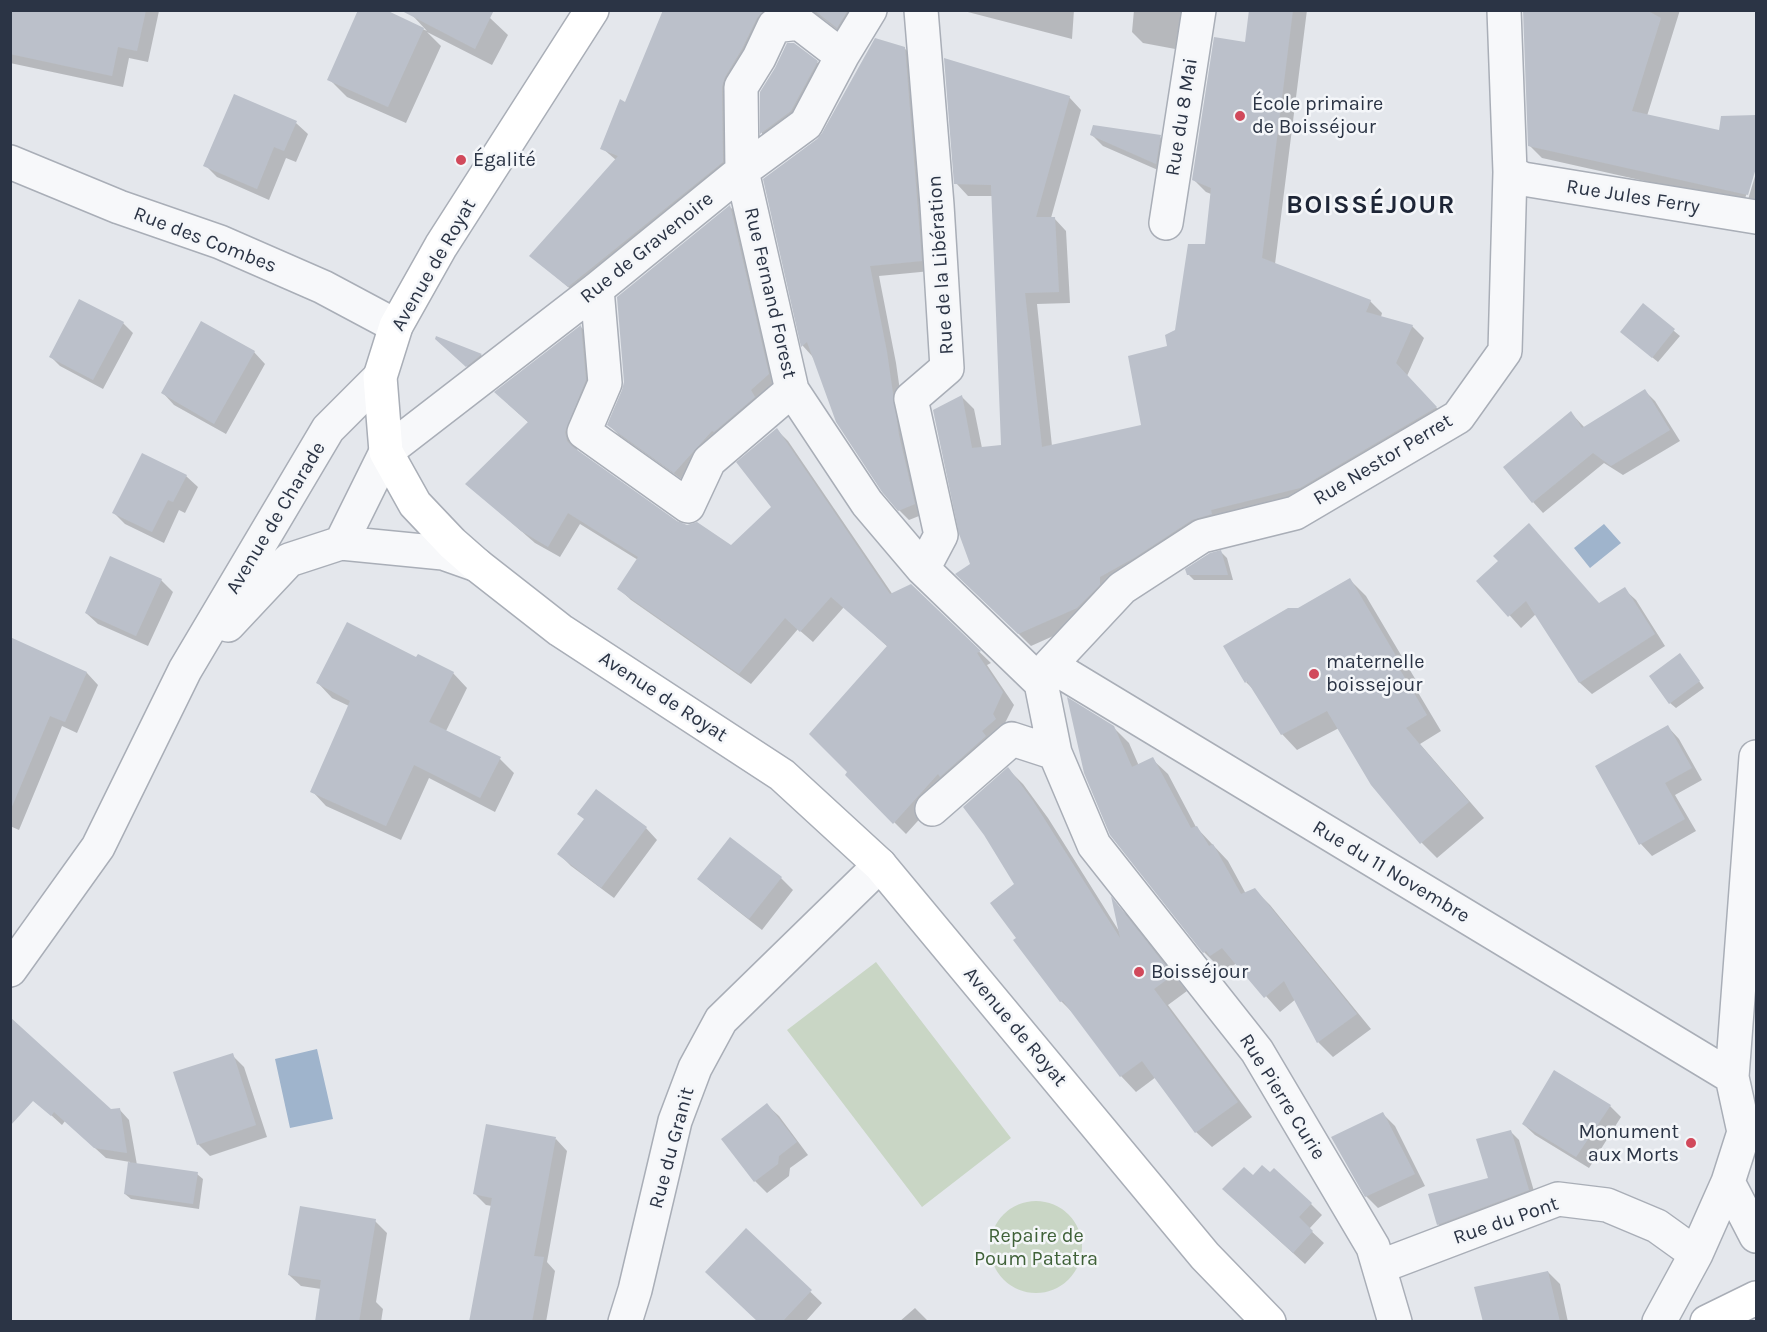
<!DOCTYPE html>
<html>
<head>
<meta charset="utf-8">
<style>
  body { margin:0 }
  #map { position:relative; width:1767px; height:1332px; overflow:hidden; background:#e4e7ec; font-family:Karla,sans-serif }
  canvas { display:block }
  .frame { position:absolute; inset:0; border:12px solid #2b3445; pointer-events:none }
</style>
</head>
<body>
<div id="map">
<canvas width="1767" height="1332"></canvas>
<div class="frame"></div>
</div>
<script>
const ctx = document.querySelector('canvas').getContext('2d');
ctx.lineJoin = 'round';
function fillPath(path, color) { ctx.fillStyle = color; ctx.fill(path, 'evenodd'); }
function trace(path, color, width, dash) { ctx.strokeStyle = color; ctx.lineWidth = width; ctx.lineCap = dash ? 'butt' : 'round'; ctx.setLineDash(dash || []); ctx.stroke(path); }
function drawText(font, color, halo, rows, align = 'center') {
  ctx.font = font + ' Karla,sans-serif'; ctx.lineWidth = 5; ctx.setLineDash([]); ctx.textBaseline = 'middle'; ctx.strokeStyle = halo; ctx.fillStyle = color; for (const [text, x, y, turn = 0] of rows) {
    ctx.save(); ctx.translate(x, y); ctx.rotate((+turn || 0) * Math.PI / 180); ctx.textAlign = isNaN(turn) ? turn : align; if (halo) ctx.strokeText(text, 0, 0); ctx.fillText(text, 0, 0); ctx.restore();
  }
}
fillPath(new Path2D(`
  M876,962L1011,1138L922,1207L787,1030Z
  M990 1247a46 46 0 1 1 92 0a46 46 0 1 1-92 0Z`), '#c9d6c5');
fillPath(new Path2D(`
  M1604,524L1621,543L1590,568L1574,548Z
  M317,1049L333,1119L290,1128L275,1059Z`), '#9fb4cc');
fillPath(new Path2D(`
  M10,10H158L159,11L148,62L129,58L123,87L10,63Z
  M383,10L427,31L413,16L475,10L490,18L508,35L492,65L427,32L441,46L406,123L347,97L329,79Z
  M675,10H865L848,38L823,19L809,15L773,22L733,173L580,297L531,256L616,160L602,148Z
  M960,10H1074L1072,39Z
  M1134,10H1192L1186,51L1143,43L1132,32Z
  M1251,10H1307L1275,264L1370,301L1382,313L1381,317L1412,326L1424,338L1407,376L1448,420L1312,500L1222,522L1089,620L1031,646L958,574L972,565L962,397L974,409L982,448L1003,446L993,196H968L956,183L1069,97L1081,110L1051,218H1054L1066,231L1070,303L1037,304L1052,446L1142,426L1169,347L1177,331L1206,246L1211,194L1206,192L1193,179L1246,43Z
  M1524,10H1680L1647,116L1720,131L1723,118L1756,116V163L1744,202L1747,203L1756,173V206L1542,158L1529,145Z
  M904,48L915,58L931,271L879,276L896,363L908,446L924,514L909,520L899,510L812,356L803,346L765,179L818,140Z
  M817,62L826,72L771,143L762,134L761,93Z
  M296,123L308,134L296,162L286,158L269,200L217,177L205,165Z
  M1092,135L1160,137L1171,148L1167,174L1103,146Z
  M730,207L740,216L778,384L684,481L619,435L609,425Z
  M1643,305L1680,336L1658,362L1627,337Z
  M123,323L133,333L103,389L60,366L50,356Z
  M581,327L592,338L597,392L576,446L578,453L676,523L731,547L773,508L777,430L788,441L893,595L911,586L991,663L987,665L1014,705L1003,727L906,834L847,775L888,647L844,607L813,642L798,629L751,684L631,600L619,589L638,560L580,524L560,557L535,543L467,484L529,423L508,404Z
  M437,338L481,355L486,360L472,371Z
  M254,352L265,364L226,434L174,405L163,393Z
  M1645,391L1655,401L1680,441L1623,475L1604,463L1543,513L1533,502L1571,413L1585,428Z
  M186,476L198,487L185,513L179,510L164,543L125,524L114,513Z
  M1221,552L1227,558L1233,580H1194L1188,574Z
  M1500,561L1600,604L1624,589L1636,600L1665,646L1592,694L1580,683L1536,614L1521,628L1479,581Z
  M161,580L173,592L148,646L98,624L86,613Z
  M1350,580L1366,596L1417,682L1413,684L1441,731L1420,744L1484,818L1437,858L1422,843L1339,728L1297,750L1282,734L1255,691L1246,682Z
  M10,639L87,673L98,685L77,733L62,726L19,830L10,826Z
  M1680,655L1704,688L1676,708L1670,703Z
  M417,659L453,673L467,688L446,731L500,759L514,773L495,812L429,778L401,840L326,806L312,791L349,706L332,698L318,683Z
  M1113,727L1129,743L1139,766L1152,759L1168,774L1196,827L1228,861L1246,894L1255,890L1270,905L1371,1029L1333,1057L1318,1042L1296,999L1280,1012L1237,963L1226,970L1221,965L1219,967L1204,952Z
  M1668,727L1679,739L1702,780L1675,795L1696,831L1652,856L1641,844L1597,767Z
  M1008,769L1023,784L1048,818L1119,931L1113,901L1126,914L1187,991L1168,1005L1252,1117L1212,1147L1196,1132L1156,1077L1136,1092L1121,1076L1075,1015L1061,1001L1018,938Z
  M585,820L646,828L657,840L614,898L571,866L559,854Z
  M730,839L781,878L793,890L762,930L711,890L699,879Z
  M232,1055L244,1067L267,1137L210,1156L198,1144Z
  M10,1078L111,1111L119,1109L129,1120L137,1165L197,1174L203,1179L199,1209L131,1199L125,1194L130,1162L106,1158L65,1121L62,1125Z
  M767,1105L779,1116L808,1155L790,1168L789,1176L767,1193L755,1181L723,1139Z
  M1610,1106L1621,1117L1589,1168L1535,1135L1523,1124Z
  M1383,1114L1395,1126L1425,1186L1378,1208L1366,1196Z
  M1511,1132L1519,1140L1536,1198L1446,1232L1438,1224L1489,1179Z
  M556,1139L567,1151L547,1262L555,1271L546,1322H474L492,1206L486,1205L474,1193Z
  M1253,1177L1311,1204L1322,1215L1309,1229L1324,1243L1305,1264L1236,1201Z
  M375,1221L387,1233L376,1302L383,1309L381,1322H317L321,1289L301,1286L289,1275Z
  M746,1230L822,1303L805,1322H759Z
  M1548,1272L1560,1284L1568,1322H1484Z
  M915,1308L929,1322H899Z`), '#0003');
fillPath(new Path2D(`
  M10,10H146L137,51L118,47L112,76L10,54Z
  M358,10H386L424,28L388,107L327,80Z
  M400,10H494L475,49Z
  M663,10H764L757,18L742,49L725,77L722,87L723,162L568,287L529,256L618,156L600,149L620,99L625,102Z
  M814,10H848L837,28Z
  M1249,10H1293L1262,258L1371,300L1366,312L1413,325L1396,363L1437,407L1300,488L1211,510L1212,514L1192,520L1134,558L1100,577V585L1077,608L1018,634L955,574L970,564L959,534L933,410L962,395L972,448L1001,445L991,185L954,184L944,58L1070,96L1036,217H1055L1059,292L1025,293L1042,447L1141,425L1128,356L1167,346L1165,335L1175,330L1188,244H1205L1211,188L1192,180L1214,37L1245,42Z
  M1523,10H1646L1661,18L1632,111L1719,130L1721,116L1756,115V168L1748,195L1528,146Z
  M875,38L905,47L922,261L870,266L887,352L899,435L915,504L898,511L882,492L836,422L807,342L801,347L763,179L817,139L822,133Z
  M787,43H794L818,61L791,111L760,134V92L775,68Z
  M234,94L297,121L284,151L274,147L257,189L203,166Z
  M1093,125L1161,135L1156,164L1090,135Z
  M730,205L769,374L751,390L755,397L714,432L712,431L674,473L607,425L622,390L624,382L617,297Z
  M79,299L124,322L93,380L49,357Z
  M1643,303L1675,329L1652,358L1620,332Z
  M201,321L255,351L214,424L161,393Z
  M581,325L586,380L565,432L567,441L573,447L677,521L687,525L697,522L731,545L771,507L736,462L777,428L890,594L911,584L981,651L977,653L1003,692L993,714L996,719L982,731L986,736L940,777L938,774L893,824L845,775L847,772L809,734L887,646L831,597L800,632L785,618L739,674L617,589L638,557L568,513L548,547L521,531L465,484L528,422L494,392Z
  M436,336L482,354L466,367L435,339Z
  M1645,389L1670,430L1611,466L1593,453L1532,503L1503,467L1571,411L1582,428Z
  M142,453L187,475L173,502L168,500L152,532L112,513Z
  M1529,523L1599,603L1625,587L1655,634L1579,683L1526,601L1508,617L1476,581L1498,561L1493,556Z
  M1221,550L1228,575H1187L1185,569L1210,553Z
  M110,556L162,579L136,636L85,613Z
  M1350,578L1402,666L1399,668L1427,715L1406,728L1469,802L1420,844L1371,785L1327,711L1281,735L1247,681L1245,683L1223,646L1288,608H1298Z
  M347,622L416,657L418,654L454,672L429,722L501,757L480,798L414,765L386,826L310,792L350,701L316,683Z
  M10,637L87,672L65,722L50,716L11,809Z
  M1680,653L1700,681L1669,704L1649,676Z
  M1067,697L1114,726L1132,767L1153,757L1191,828L1197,826L1209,846L1213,844L1241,894L1255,888L1357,1014L1317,1043L1284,981L1264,998L1222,948L1210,956L1206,951L1203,953L1110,835L1084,773Z
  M1668,725L1692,768L1665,783L1685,819L1639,845L1595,766Z
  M1008,767L1033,801L1120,938L1111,896L1173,975L1154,989L1238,1102L1195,1133L1142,1061L1120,1077L1063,1001L1060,1002L1013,940L1016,938L990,903L1014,884L984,835L963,807Z
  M596,789L647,827L601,888L557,854L584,819L577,814Z
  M730,837L782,877L749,919L697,879Z
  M10,1017L111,1109L120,1108L127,1153L94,1148L54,1112L51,1116L33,1101L10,1126Z
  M233,1053L256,1125L197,1145L173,1072Z
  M1554,1070L1611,1105L1576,1157L1522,1124Z
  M767,1103L797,1142L779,1156L778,1164L754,1182L721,1139Z
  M1383,1112L1415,1174L1365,1197L1331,1137Z
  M486,1124L556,1137L534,1256L544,1257L532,1322H469L492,1198L473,1194Z
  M1511,1130L1529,1190L1437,1225L1428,1194L1488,1178L1476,1139Z
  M128,1162L198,1172L193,1204L124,1194Z
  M1262,1165L1270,1172L1274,1168L1312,1203L1299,1217L1313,1231L1293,1253L1222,1189L1244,1167L1253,1175Z
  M300,1206L376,1219L359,1322H315L321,1280L288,1275Z
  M746,1228L812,1290L782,1322H758L705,1272Z
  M1548,1271L1560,1322H1483L1474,1287Z`), '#bbc0ca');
const minor = new Path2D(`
  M921,10L937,205L947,368L911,399L941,535L923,569
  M842,56L799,23L774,26L759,58L741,87L742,171L792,390L867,503L923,569L1041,683
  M10,162L119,207L220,242L323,287L396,326
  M1510,172L1523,179L1756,217
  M1166,223L1199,10
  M597,289L605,383L584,432L688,506L709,461L792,390
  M386,452L597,289L742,171L806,124L842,56L870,10
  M1050,665L1732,1077
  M1756,757L1732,1077L1744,1132L1728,1182L1756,1236
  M932,809L1012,739L1055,753
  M1379,1267L1558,1199L1607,1205L1657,1226L1696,1254
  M625,1322L635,1290L675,1121L695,1068L721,1020L880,865
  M1395,1322L1373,1247L1257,1051L1094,845L1055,753L1041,683L1050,665L1122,588L1202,536L1295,513L1458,417L1505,351L1510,172L1504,10
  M1659,1322L1696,1254L1728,1182`);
const tertiary = new Path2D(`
  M341,543L443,553L477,565
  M228,625L289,560L341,543L386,452
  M10,970L98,847L185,670L328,429L380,377`);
const secondary = new Path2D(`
  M592,10L441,246L396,326L380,377L386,452L415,504L452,543L477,565L560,630L782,775L880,865L1205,1256L1269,1322
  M1707,1322L1756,1298`);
trace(minor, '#a9aeb7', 36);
trace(tertiary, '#a9aeb7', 36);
trace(secondary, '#a9aeb7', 36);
trace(minor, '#f7f8fa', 33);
trace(tertiary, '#f7f8fa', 33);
trace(secondary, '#fff', 33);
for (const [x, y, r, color] of [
  [1240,116,6,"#d1495b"],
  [461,160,6,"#d1495b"],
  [1314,674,6,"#d1495b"],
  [1139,972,6,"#d1495b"],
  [1691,1143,6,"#d1495b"]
]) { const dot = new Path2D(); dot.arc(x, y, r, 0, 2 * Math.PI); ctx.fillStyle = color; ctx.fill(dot); trace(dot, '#f4f6f9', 2); }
drawText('20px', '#2b3445', '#f4f6f9', [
  ["École primaire",1252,104],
  ["de Boisséjour",1252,127],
  ["Égalité",473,160],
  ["maternelle",1326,662],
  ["boissejour",1326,685],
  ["Boisséjour",1151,972],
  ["Monument",1679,1132,"right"],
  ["aux Morts",1679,1155,"right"]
], 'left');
drawText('20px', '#2b3445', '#f4f6f9', [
  ["Rue du 8 Mai",1182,117,-81],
  ["Rue Jules Ferry",1633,197,9],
  ["Rue des Combes",205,240,21],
  ["Rue de Gravenoire",647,248,-39],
  ["Avenue de Royat",434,265,-60],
  ["Rue de la Libération",941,265,-94],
  ["Rue Fernand Forest",770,293,77],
  ["Rue Nestor Perret",1383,460,-31],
  ["Avenue de Charade",276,518,-59],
  ["Avenue de Royat",663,697,33],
  ["Rue du 11 Novembre",1391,872,31],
  ["Avenue de Royat",1015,1027,50],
  ["Rue Pierre Curie",1282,1097,58],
  ["Rue du Granit",672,1148,-75],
  ["Rue du Pont",1506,1221,-19]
]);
drawText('20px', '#3f6138', '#f4f6f9', [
  ["Repaire de",1036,1236],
  ["Poum Patatra",1036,1259]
]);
ctx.letterSpacing = '1.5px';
drawText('bold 26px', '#1d2536', '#f4f6f9', [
  ["BOISSÉJOUR",1371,206]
]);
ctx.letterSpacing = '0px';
</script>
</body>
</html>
